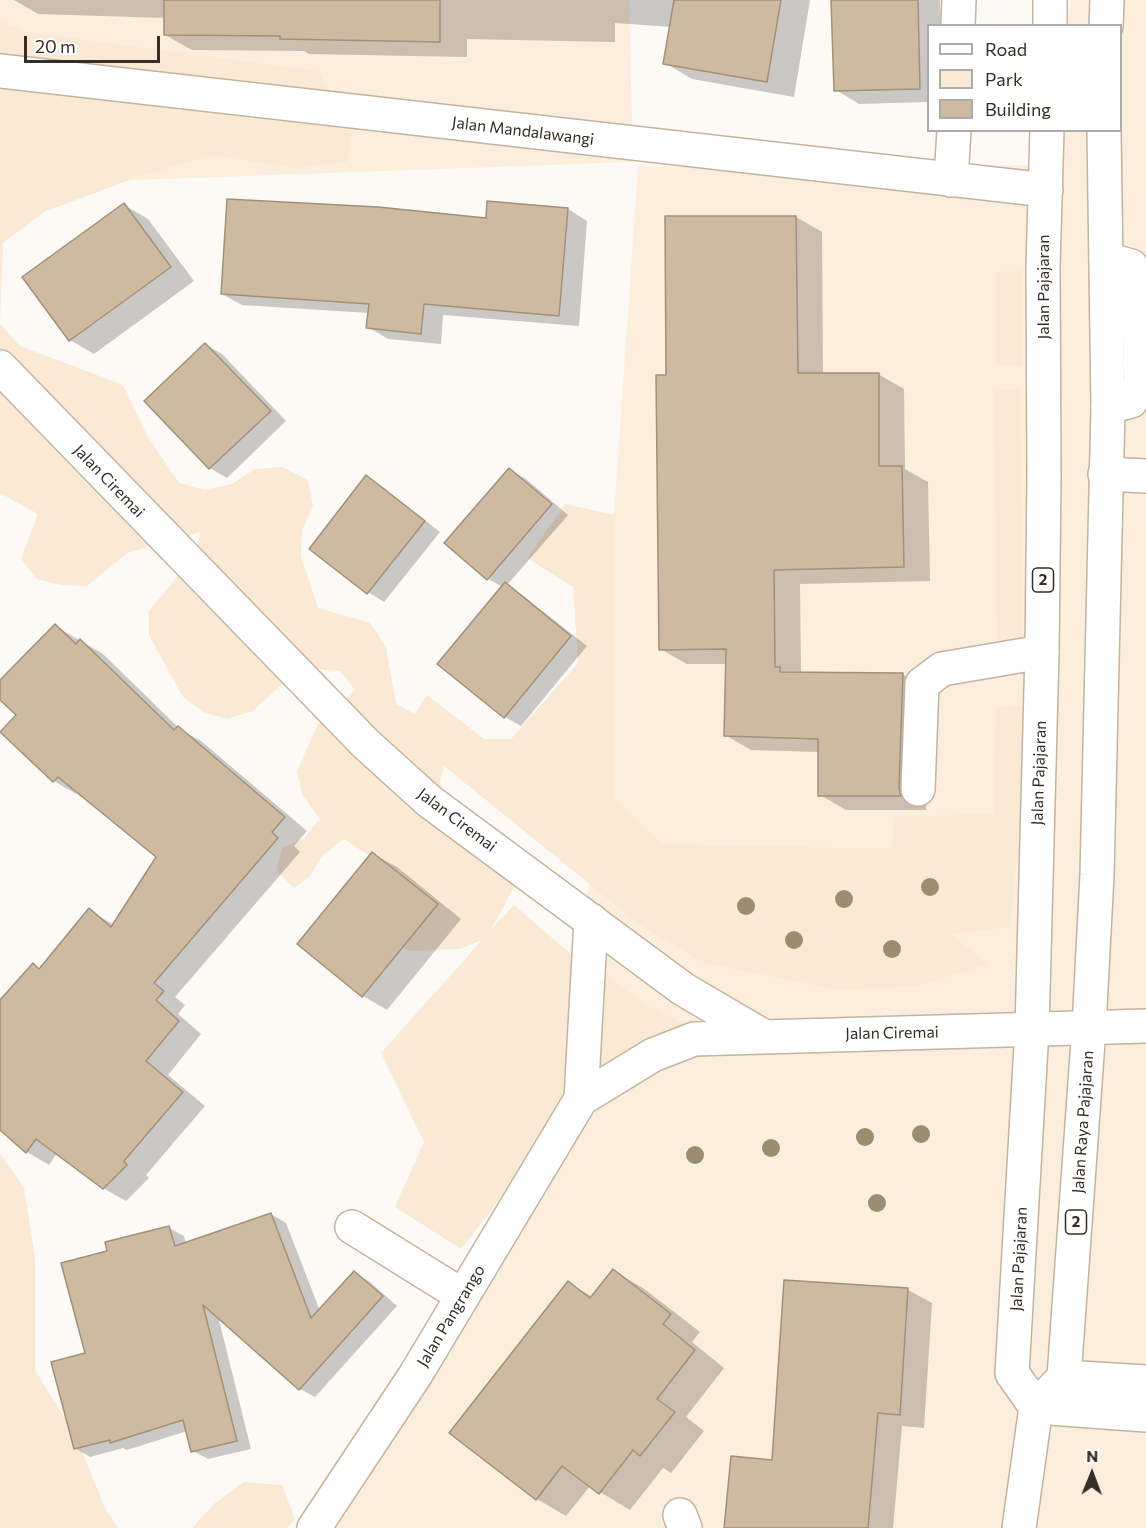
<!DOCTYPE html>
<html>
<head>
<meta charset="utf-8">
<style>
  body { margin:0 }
  #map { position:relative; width:1146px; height:1528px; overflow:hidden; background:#fdfaf5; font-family:Commissioner,sans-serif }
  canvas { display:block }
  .legend { position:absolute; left:927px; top:24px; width:195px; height:108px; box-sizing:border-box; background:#fff; border:2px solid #aeaba8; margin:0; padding:8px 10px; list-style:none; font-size:18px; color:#352e26 }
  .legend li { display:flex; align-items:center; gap:12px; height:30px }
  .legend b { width:30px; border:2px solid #aeaba8 }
  .north { position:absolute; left:1062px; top:1444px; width:60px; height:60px; -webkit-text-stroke:4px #fff; paint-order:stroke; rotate:1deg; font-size:16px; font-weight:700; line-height:24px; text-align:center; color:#352e26 }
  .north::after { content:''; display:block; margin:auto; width:21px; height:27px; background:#352e26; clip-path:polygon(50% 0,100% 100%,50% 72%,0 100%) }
  .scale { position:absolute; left:24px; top:36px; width:136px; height:27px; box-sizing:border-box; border:3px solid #352e26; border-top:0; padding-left:8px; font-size:18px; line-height:21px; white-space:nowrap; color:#352e26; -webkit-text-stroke:4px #fff; paint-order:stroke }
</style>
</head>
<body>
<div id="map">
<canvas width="1146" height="1528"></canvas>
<ul class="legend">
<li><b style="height:8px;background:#fff"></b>Road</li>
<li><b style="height:16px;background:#f9e9d5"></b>Park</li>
<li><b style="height:16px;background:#cdbaa1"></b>Building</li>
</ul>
<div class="north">N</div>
<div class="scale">20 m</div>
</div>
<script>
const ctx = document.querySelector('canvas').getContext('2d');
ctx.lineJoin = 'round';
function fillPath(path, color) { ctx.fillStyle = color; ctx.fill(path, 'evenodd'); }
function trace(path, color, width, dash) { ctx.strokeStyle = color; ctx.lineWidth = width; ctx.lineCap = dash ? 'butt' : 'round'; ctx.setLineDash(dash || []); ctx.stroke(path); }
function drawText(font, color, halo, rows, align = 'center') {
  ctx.font = font + ' Commissioner,sans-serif'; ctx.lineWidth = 5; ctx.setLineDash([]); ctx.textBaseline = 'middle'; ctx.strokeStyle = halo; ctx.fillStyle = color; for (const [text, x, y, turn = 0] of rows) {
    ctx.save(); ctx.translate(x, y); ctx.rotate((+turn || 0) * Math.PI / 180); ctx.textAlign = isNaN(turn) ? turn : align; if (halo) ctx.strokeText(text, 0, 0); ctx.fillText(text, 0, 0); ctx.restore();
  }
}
fillPath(new Path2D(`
  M0,0H629L633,162L0,185Z
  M1071,0H1146V1528H310L572,1124L638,167L1047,165L1052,131L1120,130V26L1067,25Z`), '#fceedc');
fillPath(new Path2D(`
  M0,21L25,32L318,71L352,134L347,162L296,168L211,155L137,177L44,212L3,243L0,324L20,346L123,385L148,437L179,483L205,490L232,484L255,469L282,467L308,480L313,506L302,530L301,556L318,608L370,623L386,647L396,704L415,714L427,695L484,739H511L578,663L573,587L527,558L565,504L615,515V800L662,844L892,849L894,817L993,814L996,706L1038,705L1026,835L1017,857L1010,927L950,934L988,964L917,986L839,990L705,963L640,925L444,766L440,781L447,809L519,878L491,930L514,905L572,955L565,1105L494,1207L461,1249L395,1207L424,1142L381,1053L482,940L460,949L409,951L387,941L389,869L344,839L323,855L310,876L294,888L276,870L282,848L304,838L320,819L302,794L297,771L317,726L355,690L340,671L315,669L291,676L253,711L227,719L203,712L183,697L149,635V611L196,554L200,532L127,553L87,586L61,585L37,579L21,559L38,514L0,493Z
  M1023,271V366H996V272Z
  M994,389L1020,390L1023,644H997Z
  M601,969L620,986L649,1007L700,1032C655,1042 631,1047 592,1073Z
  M0,1154L24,1187L35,1259V1370L76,1436L104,1506L118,1528H0Z
  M244,1482L282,1485L295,1519L287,1528H192L215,1503Z`), '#f9e9d5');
fillPath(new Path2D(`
  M14,0H810L794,97L692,79L665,63L671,27L615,23V42L467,39V57L309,54L304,51L192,50L165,35L166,18L38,14Z
  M833,0H940L941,26H928V102L859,104L836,90Z
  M124,205L148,219L194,281L94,354L70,340Z
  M568,209L587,221L579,326L443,315L441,344L388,339L368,327L369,313L242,305L222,294L487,219Z
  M796,217L822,232L823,375L878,374L904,389L905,469L928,482L930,581L800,584L801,673L902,674L929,689L926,810H846L820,795V752L751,750L725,735L727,664H687L660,649L668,376Z
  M206,345L222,354L286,421L227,478L210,468L146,401Z
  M509,470L526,479L568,515L507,585L521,594L587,646L521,726L505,717L503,587L488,579Z
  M367,477L383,487L440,532L384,602L368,592Z
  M55,626L103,654L181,730L201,741L307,831L294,846L300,852L175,997L185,1005L178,1014L201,1034L168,1075L205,1106L146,1175L149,1178L126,1201L103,1188L57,1153L49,1165L27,1152L0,1128V1002L33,965L40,969L89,910L114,925L158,857L78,792L76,794L54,781L18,715L0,698V682Z
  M373,854L397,867L461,919L387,1010L363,996L299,943Z
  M271,1214L286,1223L320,1311L354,1273L369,1281L397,1306L315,1397L300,1389L218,1316L251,1449L208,1459L193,1451L187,1431L127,1450L123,1448L90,1457L75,1448L87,1354L109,1252L169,1228L184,1236L186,1244Z
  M613,1271L643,1288L700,1332L692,1342L724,1368L686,1417L704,1431L671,1473L663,1468L630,1510L590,1486L566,1516L537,1499L568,1283L593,1297Z
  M908,1290L932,1303L924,1428L902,1426L893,1528H725L773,1462Z`), '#0003');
const building = new Path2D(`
  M164,0H440V42L280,39V36L164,35Z
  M674,0H781L767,82L663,64Z
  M831,0H918L920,89L834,91Z
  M227,199L378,207L486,218L487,201L568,208L559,316L424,304L421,334L366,328L369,304L221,294Z
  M124,203L171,267L69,341L22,277Z
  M665,216H796L798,373H879V466H902L904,567L774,570L775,667H780V672L903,673L899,788L901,796H818V739L724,736L726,649L659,650L656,375H666Z
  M205,343L271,411L209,469L144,401Z
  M509,468L552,504L487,580L444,543Z
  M366,475L425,521L367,594L309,549Z
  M505,582L571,636L504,718L437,664Z
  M55,624L76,644L80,639L174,730L178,726L285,817L272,832L278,838L154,983L164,991L156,1000L179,1021L146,1061L183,1092L124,1161L127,1165L103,1189L36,1139L26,1153L0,1130V1000L33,963L39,969L89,908L111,927L156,857L58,777L53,782L0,732L16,715L0,700V680Z
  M372,852L438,904L362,997L297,944Z
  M271,1213L311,1318L354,1271L383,1296L299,1390L203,1305L237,1441L191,1452L183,1420L110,1443V1440L74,1449L51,1362L85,1353L61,1263L107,1251L105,1242L169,1226L175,1246Z
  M613,1269L671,1314L663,1324L695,1350L657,1399L675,1412L640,1456L633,1450L599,1494L562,1466L536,1500L449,1433L568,1281L590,1298Z
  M784,1280L908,1288L900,1415L878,1413L868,1528H724L731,1456L772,1460Z`);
fillPath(building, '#cdbaa1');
trace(building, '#a1917b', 1.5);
const minor = new Path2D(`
  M958,26L959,0
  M0,71L1046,190
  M951,180L954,130
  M1106,259L1131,266L1138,281L1141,385L1131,401L1108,407
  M0,367L365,743L429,801L683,989L763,1036
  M1105,474L1146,476
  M918,789L922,684L942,669L1042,652
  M581,1099L653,1055L694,1039L1146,1026
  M352,1227L463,1296
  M1064,1377L1146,1382
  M1036,1407L1146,1415
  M680,1515L685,1528
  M314,1528L416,1374L581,1099L591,920`);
const highway = new Path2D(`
  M1050,26V0
  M1106,26L1107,0
  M1036,1407L1012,1373L1032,1029L1042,652L1044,476L1043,266L1047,130
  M1019,1528L1036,1407L1064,1377L1089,1027L1097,875L1108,407L1104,130`);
trace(minor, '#c5b49d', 36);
trace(highway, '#c5b49d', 36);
trace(minor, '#fff', 33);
trace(highway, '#fff', 33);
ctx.fillStyle = '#9d8d70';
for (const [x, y] of [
  [930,887],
  [844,899],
  [746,906],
  [794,940],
  [892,949],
  [921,1134],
  [865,1137],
  [771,1148],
  [695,1155],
  [877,1203]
]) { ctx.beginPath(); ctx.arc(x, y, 9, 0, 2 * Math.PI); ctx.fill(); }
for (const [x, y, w] of [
  [1043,580,21],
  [1076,1222,21]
]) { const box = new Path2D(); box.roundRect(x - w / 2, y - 12, w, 24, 4.5); ctx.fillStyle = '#fff'; ctx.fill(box); trace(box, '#352e26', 1.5); }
drawText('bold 15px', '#352e26', null, [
  ["2",1043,580],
  ["2",1076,1222]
]);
drawText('16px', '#352e26', '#fff', [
  ["Jalan Mandalawangi",523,131,7],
  ["Jalan Pajajaran",1044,287,-90],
  ["Jalan Ciremai",109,481,46],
  ["Jalan Pajajaran",1039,773,-88],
  ["Jalan Ciremai",457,820,37],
  ["Jalan Ciremai",892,1033,-1],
  ["Jalan Raya Pajajaran",1083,1122,-86],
  ["Jalan Pajajaran",1019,1259,-87],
  ["Jalan Pangrango",451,1316,-59]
]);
</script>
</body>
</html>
